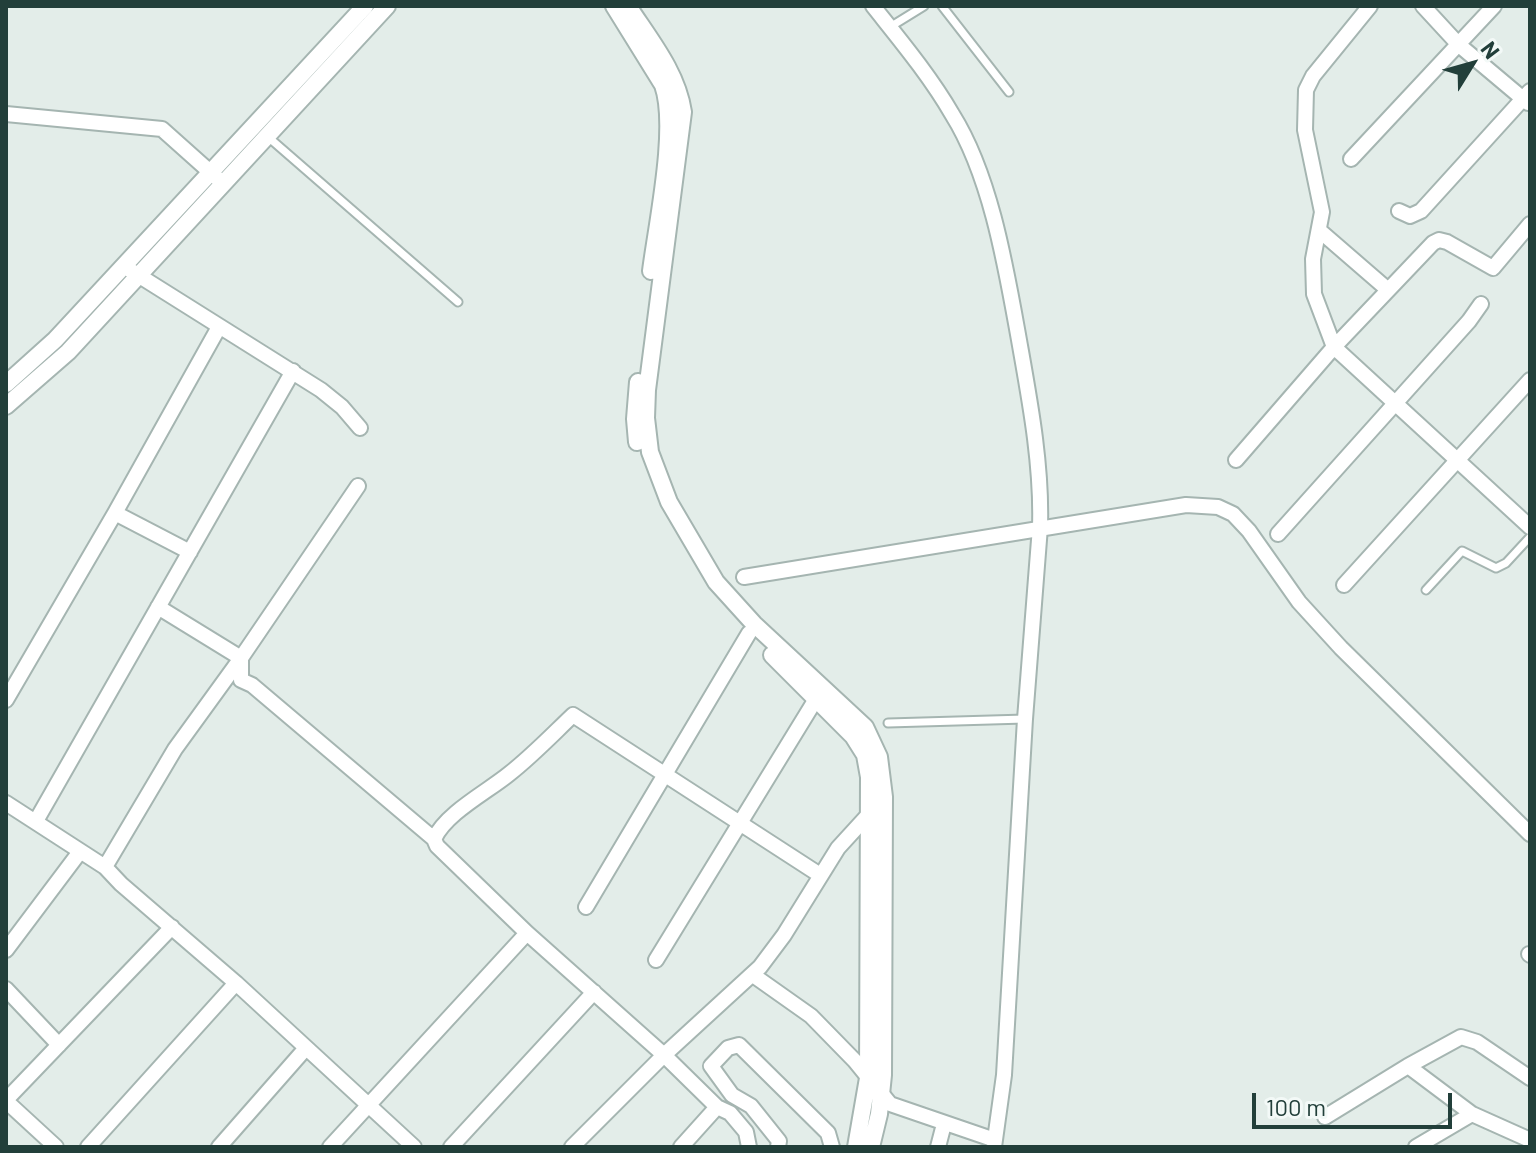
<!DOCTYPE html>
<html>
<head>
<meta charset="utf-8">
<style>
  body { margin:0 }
  #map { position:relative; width:1536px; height:1153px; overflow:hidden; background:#e3ede9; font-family:Barlow,sans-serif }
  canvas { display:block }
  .frame { position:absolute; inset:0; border:8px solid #223f3a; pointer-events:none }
  .north { position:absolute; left:1432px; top:24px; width:80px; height:80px; -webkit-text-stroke:6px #f3f9f7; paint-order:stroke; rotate:53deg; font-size:22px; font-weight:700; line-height:32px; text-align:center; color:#223f3a }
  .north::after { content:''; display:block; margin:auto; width:28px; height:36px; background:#223f3a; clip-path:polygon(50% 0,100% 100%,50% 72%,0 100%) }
  .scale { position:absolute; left:1252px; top:1093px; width:200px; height:36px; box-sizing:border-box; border:4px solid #223f3a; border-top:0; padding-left:10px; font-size:24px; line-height:28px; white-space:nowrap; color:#223f3a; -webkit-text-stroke:6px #f3f9f7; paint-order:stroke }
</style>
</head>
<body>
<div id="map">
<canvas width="1536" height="1153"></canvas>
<div class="frame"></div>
<div class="north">N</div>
<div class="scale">100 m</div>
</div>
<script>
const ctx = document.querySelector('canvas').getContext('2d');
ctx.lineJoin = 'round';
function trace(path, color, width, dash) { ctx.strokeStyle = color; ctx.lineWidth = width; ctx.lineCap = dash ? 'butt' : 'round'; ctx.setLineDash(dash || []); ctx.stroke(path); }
const service = new Path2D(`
  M942,6L1009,92
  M890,27L924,6
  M267,136L458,302
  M1426,590L1462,551L1496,568L1506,563L1530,537
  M888,723L1025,719`);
const minor = new Path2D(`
  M873,6C900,40 930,76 952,114C991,176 1006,268 1019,340C1030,402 1042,465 1040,527L1025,719L1004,1075L994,1147
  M1370,6L1313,76L1306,90L1305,130L1322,212L1313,259L1314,294L1334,347L1530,527
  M1423,6L1459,45L1528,103
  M6,114L162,129L218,179
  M1351,159L1494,6
  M1399,211L1410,216L1421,211L1530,91
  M1320,231L1387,289
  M130,270L321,390L342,407L360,428
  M1236,460L1334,347L1433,243L1439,240L1447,242L1493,268L1530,224
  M115,513L190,552
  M1278,534L1469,321L1481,304
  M744,577L1186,505L1218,507L1233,514L1249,531L1299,602L1341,648L1530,834
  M1344,585L1530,380
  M158,607L241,658V680L252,685L434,839
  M6,700L115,513L219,327
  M6,803L105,867L121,884L236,983L414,1147
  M36,821L293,371
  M105,867L175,749L241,658L358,486
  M586,907L749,633
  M6,950L79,853
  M1529,954L1530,955
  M656,960L816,699
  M753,975L811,1016L855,1061L890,1104L995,1140
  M6,989L59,1045
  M1408,1066L1472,1114L1530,1140
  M6,1100L172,927
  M6,1101L56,1147
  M1325,1117L1408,1066L1461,1037L1477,1042L1530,1078
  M88,1147L236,983
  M219,1147L306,1048
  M330,1147L527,933
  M451,1147L594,992
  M572,1147L664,1055L760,967L784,935L838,848L870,813
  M681,1147L717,1107
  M749,1147L746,1132L730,1113L717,1107L664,1055L527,933L437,846L434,839C446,813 487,792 509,774C532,756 552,735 573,715L820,875
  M778,1147L779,1141L751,1106L732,1095L711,1066L728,1048L739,1045L828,1133L832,1147
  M938,1147L944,1124
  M1416,1147L1472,1114`);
const tertiary = new Path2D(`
  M614,6L663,85C678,127 657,224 651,271
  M628,6C650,40 677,72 683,112L647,390L646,418L650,452L669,502L716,582L754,624L865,727L879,757L884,797L883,1075L879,1114L871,1147
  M6,384L55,340L365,6
  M6,406L68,352L387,6
  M637,442L635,419L638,382
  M772,655L853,736L865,755L869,777L868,1078L856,1147`);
trace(service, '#a5b5b1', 11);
trace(minor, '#a5b5b1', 18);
trace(tertiary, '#a5b5b1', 20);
trace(service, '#fff', 7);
trace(minor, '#fff', 14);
trace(tertiary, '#fff', 16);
</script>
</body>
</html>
